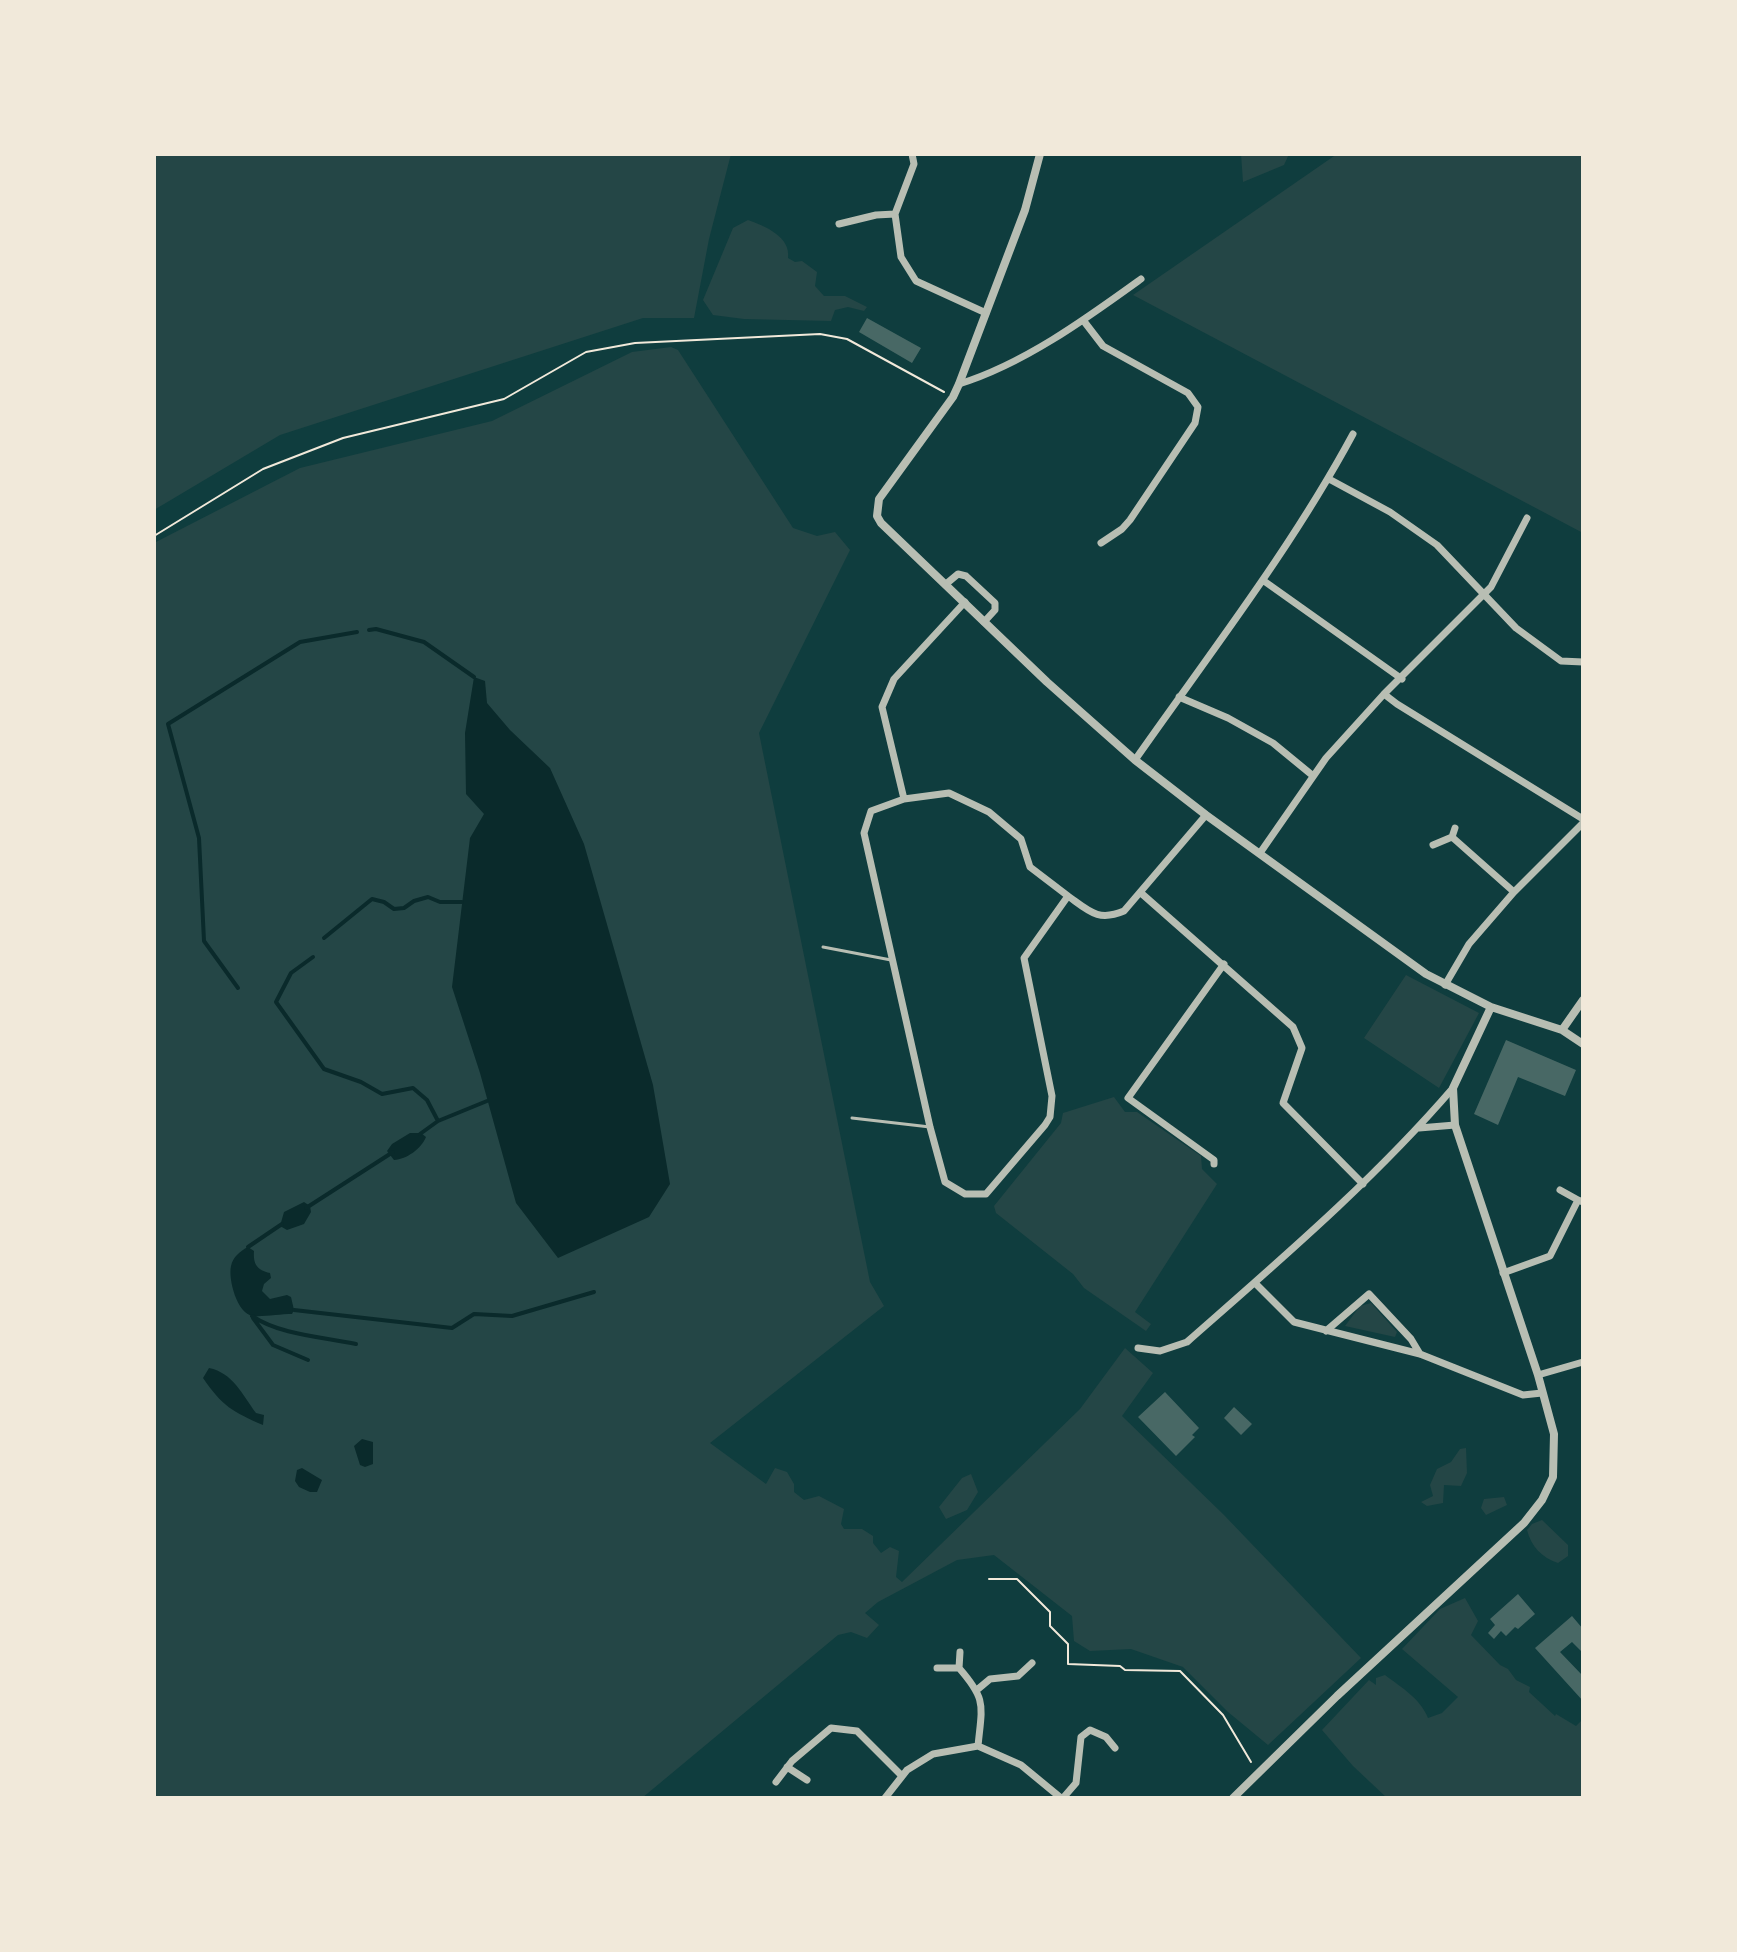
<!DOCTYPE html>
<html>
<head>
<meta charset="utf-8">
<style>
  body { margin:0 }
  #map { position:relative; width:1737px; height:1952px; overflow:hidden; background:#0f3d3e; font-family:"Asap Condensed",sans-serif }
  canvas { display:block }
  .frame { position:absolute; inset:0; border:156px solid #f1e9da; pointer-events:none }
</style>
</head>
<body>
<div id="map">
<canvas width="1737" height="1952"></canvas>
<div class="frame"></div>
</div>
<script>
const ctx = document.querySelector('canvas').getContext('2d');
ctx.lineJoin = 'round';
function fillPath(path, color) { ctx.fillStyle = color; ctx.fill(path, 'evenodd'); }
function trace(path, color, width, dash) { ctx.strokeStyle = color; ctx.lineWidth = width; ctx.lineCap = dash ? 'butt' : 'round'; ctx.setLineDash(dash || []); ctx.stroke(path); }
fillPath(new Path2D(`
  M154,154H731L709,239L694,318H643L280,435L154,510Z
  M1241,154H1289L1284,165L1243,182Z
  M1337,154H1583V533L1133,295Z
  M748,220C765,226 791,237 788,258L795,262L802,261L817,272L815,286L824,296H845L867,307L864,311L848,307L835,310L831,321L744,319L713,315L703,300L733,228Z
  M671,347L678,350L793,528L817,536L835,532L850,550L759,733L870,1282L884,1306L710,1443L766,1484L775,1468L787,1472L794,1484V1492L804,1500L819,1496L844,1509L841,1524L844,1529H862L873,1536V1543L881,1553L890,1547L899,1551L896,1577L902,1582L1080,1409L1125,1348L1153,1373L1122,1416L1224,1515L1361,1658L1268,1745L1228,1712L1183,1667L1131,1649L1090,1651L1074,1641L1072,1616L994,1555L957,1560L878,1602L865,1613L879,1625L867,1638L851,1632L838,1635L642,1798H154V543L300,468L492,421L632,352Z
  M1406,975L1479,1013L1439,1088L1364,1038Z
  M1114,1097L1125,1112H1137L1201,1156L1202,1169L1217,1184L1135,1312L1151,1324L1146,1331L1084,1288L1073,1274L996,1213L994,1206L1061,1123L1063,1113Z
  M1371,1303L1397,1332L1395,1337L1345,1326L1360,1306Z
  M1466,1448L1467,1473L1461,1486L1444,1485L1443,1503L1427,1506L1421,1502L1433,1496L1430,1485L1437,1469L1451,1462L1460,1449Z
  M971,1474L978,1492L967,1510L946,1519L939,1507L962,1478Z
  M1504,1497L1507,1505L1486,1515L1481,1508L1484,1499Z
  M1542,1520L1568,1545V1556L1558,1563C1542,1558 1531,1546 1527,1530L1532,1524Z
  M1465,1598L1478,1621L1471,1635L1500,1665L1508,1669L1516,1680L1530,1687L1529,1692L1555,1716L1556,1714L1576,1726L1583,1719V1798H1387L1353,1766L1322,1730L1369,1680L1376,1685V1678L1385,1675C1402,1688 1420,1698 1428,1718L1442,1713L1458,1697L1402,1649L1440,1609Z`), '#244646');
fillPath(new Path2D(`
  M474,677L485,681L487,703L510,730L550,768L584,844L653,1085L670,1184L649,1217L558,1258L516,1203L480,1073L452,987L470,838L484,814L466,794L465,733Z
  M410,1133H421L426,1137C421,1149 407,1159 394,1160L387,1151L392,1144Z
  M304,1202L310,1206L311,1212L304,1224L287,1230L280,1226L284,1212Z
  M248,1247L254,1251C253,1264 257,1270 270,1273L271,1278L264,1284L262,1291L270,1299L287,1295L291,1297L294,1310L292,1314C280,1314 264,1317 253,1316C237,1314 228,1279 231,1266C233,1257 240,1251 248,1247Z
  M209,1368C233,1373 242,1394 256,1413L264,1415L263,1425C233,1412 222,1406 203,1378Z
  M362,1439L373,1442V1464L365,1467L360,1465L354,1446Z
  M302,1468L322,1480L317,1492H310L299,1487L295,1481L297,1470Z`), '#0a2a2b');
trace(new Path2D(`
  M369,630L376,629L424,642L474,677
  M324,938L372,899L384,902L394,909L404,908L414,901L428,897L440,902H462
  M313,957L291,973L276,1002L324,1069L361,1082L382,1094L413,1088L427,1100L438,1121
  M238,988L204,941L199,838L168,724L300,642L357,632
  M420,1134L438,1121L487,1101
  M306,1208L393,1152
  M248,1247L282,1224
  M294,1310L452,1328L474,1314L512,1316L594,1292
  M252,1316C280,1335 323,1337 356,1344
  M253,1318L273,1345L308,1360`), '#0a2a2b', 4);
fillPath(new Path2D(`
  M867,318L921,348L912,363L859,332Z
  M1506,1040L1576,1070L1565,1096L1518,1077L1498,1125L1474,1114Z
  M1165,1392L1199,1428L1192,1435L1195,1437L1176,1456L1138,1417Z
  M1234,1407L1252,1424L1241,1435L1224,1418Z
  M1518,1594L1535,1614L1518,1629L1515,1627L1506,1636L1501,1631L1494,1639L1488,1633L1495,1625L1490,1619Z
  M1572,1616L1583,1629V1653L1572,1642L1560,1652L1583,1676V1701L1535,1648Z`), '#486865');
trace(new Path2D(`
  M154,536L263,469L343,438L504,399L586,352L635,343L820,334L847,339L944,392
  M989,1579H1017L1050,1612V1626L1068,1644V1664L1120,1666L1125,1670L1180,1671L1223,1715L1251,1762`), '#f1e9da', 2);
trace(new Path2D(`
  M823,947L891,960
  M852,1118L930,1127`), '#b8beb3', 3);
trace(new Path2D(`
  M912,154L914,164L895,214L901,257L916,281L986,313
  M839,224L876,215L895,214
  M1083,320L1103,346L1188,393L1198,407L1195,423L1130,520L1122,529L1101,543
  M959,384C1024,364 1087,318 1141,279
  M1329,479L1390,512L1437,545L1516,628L1561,661L1583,662
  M1264,581L1402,679
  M946,584L958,574L966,576L995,603V610L984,622
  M1384,694L1397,704L1583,819
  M1179,697L1228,718L1273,743L1312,775
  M1135,760C1210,653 1291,549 1353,434
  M949,793L989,812L1021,839L1030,867L1068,896L1024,958L1052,1096L1050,1117L1045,1125L986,1194H965L945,1182L930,1127L864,833L871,811L904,799Z
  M904,799L882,707L894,679L965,602
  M1452,837L1514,892
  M1433,845L1452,837L1455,828
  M1260,853L1326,758L1384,694L1491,587L1527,518
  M1141,893L1293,1027L1302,1048L1283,1103L1363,1184
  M1068,896C1089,911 1098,922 1124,911L1206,815
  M1445,985L1469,944L1514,892L1583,823
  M1419,1128L1455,1125
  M1214,1164V1160L1128,1098L1224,964
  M1560,1190L1578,1200
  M1503,1273L1550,1256L1578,1200L1583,1202
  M1255,1283L1294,1322L1420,1354L1523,1395L1542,1393
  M1326,1331L1369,1294L1411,1339L1420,1354
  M1138,1348L1160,1351L1187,1342C1279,1261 1373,1181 1453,1088
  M1538,1375L1583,1362
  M937,1668H959C987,1700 982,1705 978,1746
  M959,1668L960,1652
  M978,1689L990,1679L1018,1676L1032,1663
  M787,1767L807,1780
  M776,1782L792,1761L831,1728L857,1731L902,1776
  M885,1798L907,1770L933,1754L978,1746L1021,1765L1061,1798
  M1063,1798L1076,1783L1081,1737L1090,1730L1106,1737L1115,1748`), '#b8beb3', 7);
trace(new Path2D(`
  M1040,154L1025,210L959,384L953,397L879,499L877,516L881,523L1047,682L1135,760L1206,815L1426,974L1491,1007L1562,1030L1583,1044
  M1562,1030L1583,1000
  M1233,1798L1337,1696L1524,1523L1542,1500L1553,1477L1554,1434L1538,1375L1455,1125L1453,1088L1491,1007`), '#b8beb3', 8);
</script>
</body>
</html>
